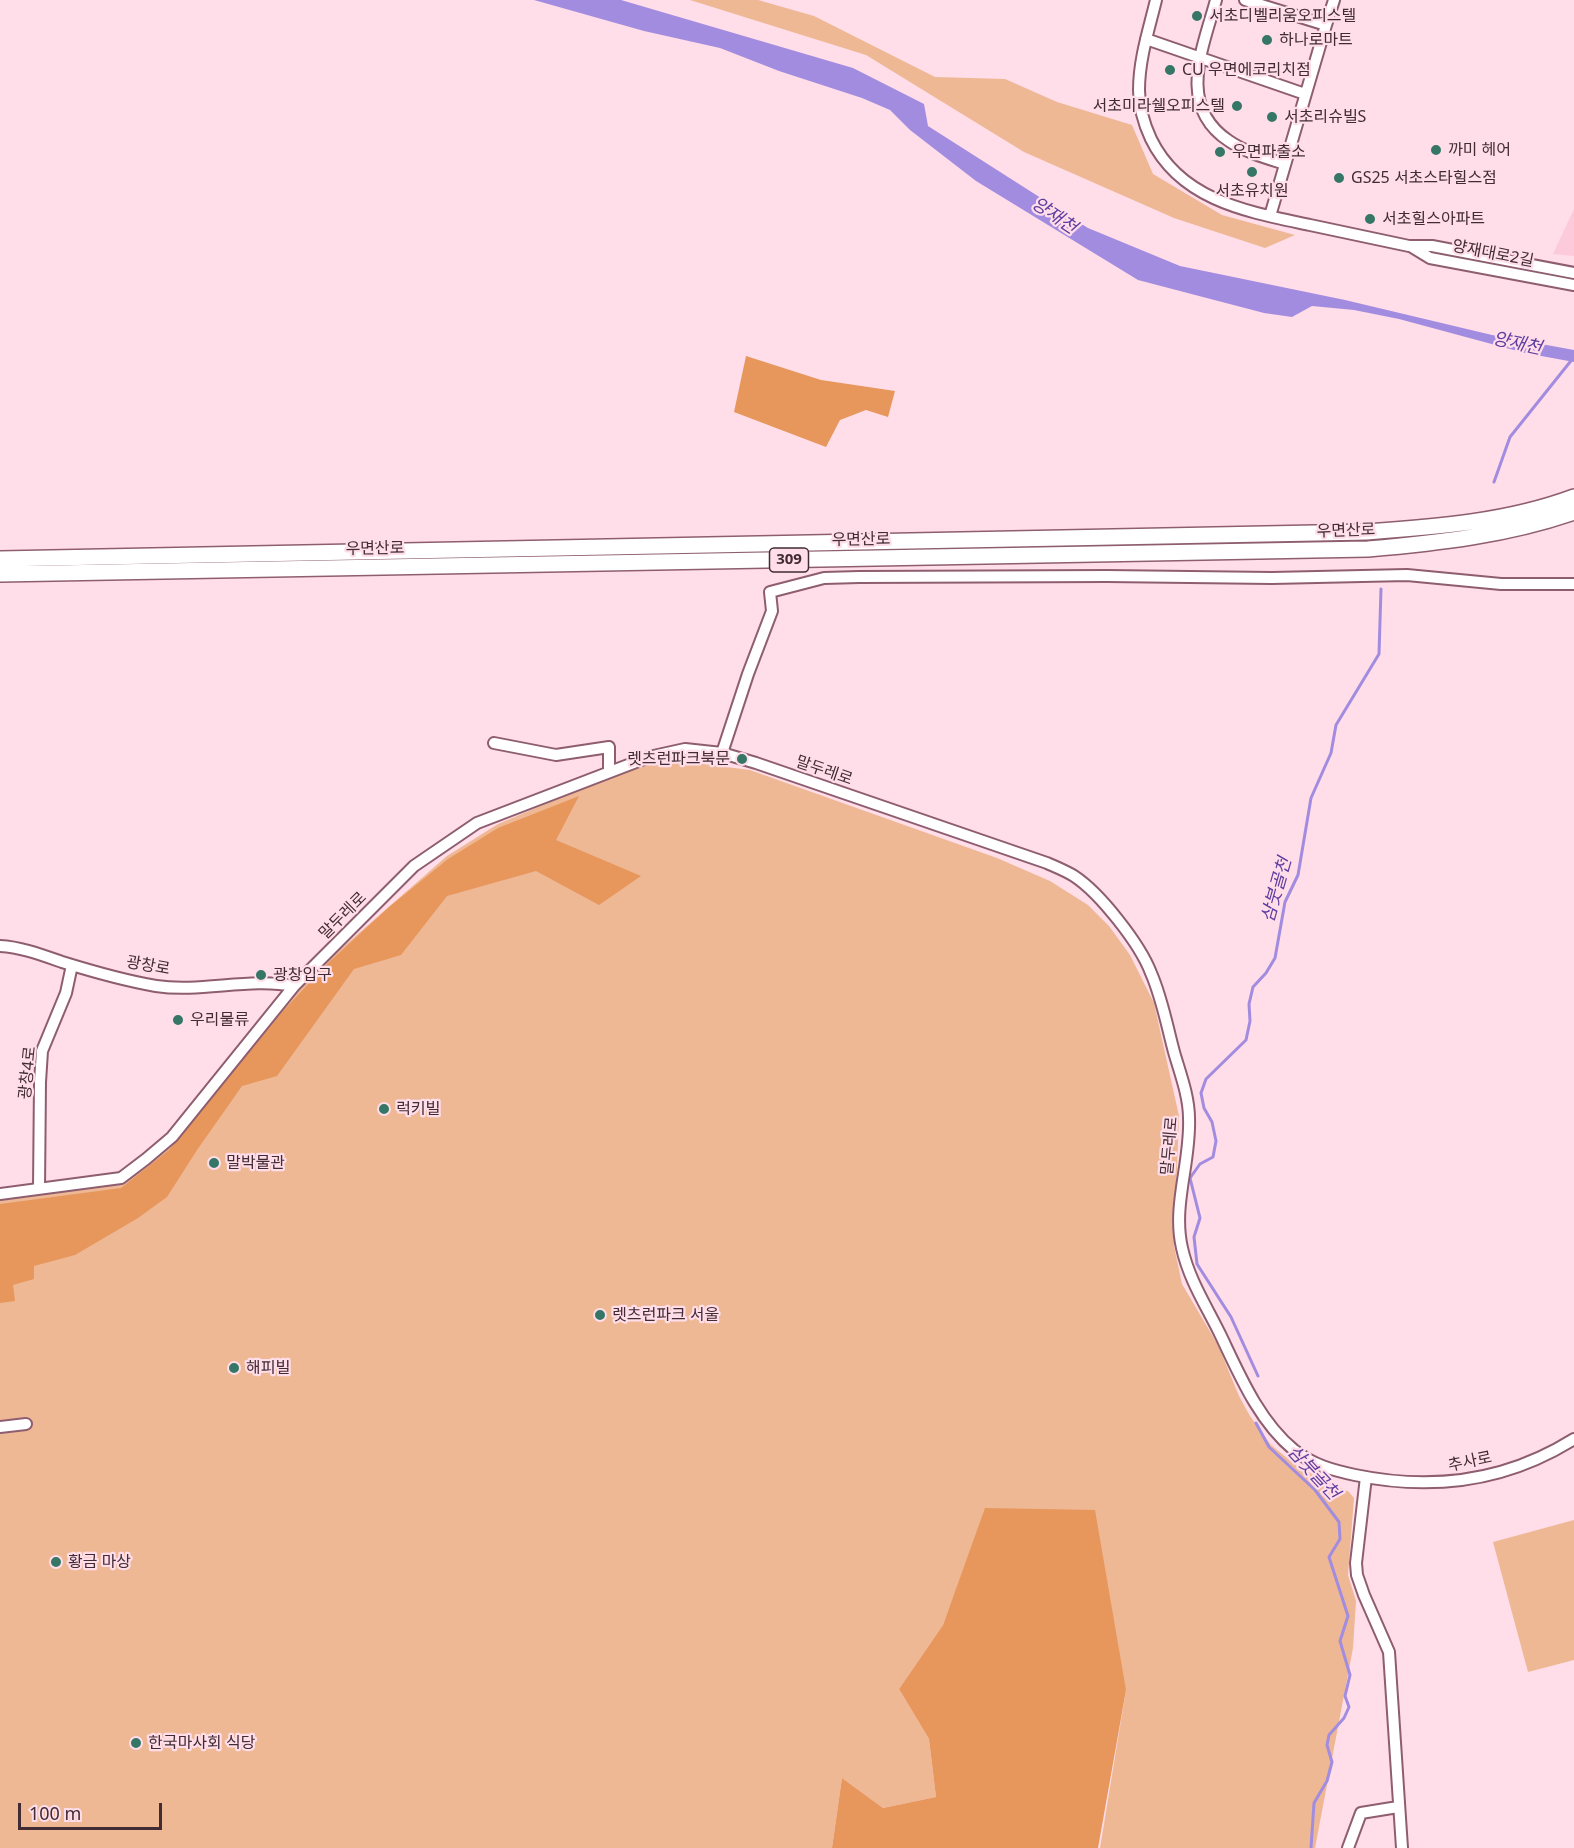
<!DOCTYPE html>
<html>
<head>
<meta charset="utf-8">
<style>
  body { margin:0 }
  #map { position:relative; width:1574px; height:1848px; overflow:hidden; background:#ffdde9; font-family:"Noto Sans",sans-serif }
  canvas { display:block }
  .scale { position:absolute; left:18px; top:1803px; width:144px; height:27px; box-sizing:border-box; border:3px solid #412c34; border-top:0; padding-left:8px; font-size:18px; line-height:21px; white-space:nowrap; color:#412c34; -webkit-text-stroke:4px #ffdde9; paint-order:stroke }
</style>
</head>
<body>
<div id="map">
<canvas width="1574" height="1848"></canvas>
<div class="scale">100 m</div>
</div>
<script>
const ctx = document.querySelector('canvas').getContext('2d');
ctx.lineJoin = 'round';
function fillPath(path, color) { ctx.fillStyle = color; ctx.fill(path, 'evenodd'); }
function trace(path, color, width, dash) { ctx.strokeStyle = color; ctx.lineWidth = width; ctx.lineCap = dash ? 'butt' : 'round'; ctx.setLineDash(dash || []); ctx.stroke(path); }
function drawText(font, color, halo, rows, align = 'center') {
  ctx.font = font + ' "Noto Sans","Noto Sans KR",sans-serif'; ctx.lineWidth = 4.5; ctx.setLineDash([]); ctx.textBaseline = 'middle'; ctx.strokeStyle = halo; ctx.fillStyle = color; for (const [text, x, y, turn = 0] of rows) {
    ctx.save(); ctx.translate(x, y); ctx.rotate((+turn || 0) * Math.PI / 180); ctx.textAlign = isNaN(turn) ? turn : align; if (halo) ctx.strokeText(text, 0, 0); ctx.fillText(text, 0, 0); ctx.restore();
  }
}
fillPath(new Path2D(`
  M1574,209V256L1553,254Z`), '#fdcadc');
fillPath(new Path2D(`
  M690,0H758L814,16L935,77L1005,79L1057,102L1132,125L1153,174L1222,215L1295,235L1265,248L1174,218L1024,152L866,55Z
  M687,762L750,770L997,858L1050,881L1088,905L1109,926L1130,955L1154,1003L1179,1116L1174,1246L1182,1284L1218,1345L1239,1396L1250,1416L1271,1445L1298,1467L1349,1492L1354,1498L1348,1575L1356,1601L1353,1648L1315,1848H1100L1126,1690L986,1508L943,1625L899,1689L929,1739L936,1797L883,1808L842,1778L832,1848H0V1199L119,1184L146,1164L284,1004L328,960L447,856L498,824L635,766Z
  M1574,1520V1660L1528,1672L1493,1542Z`), '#eeb895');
fillPath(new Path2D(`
  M746,356L821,380L895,391L888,417L866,410L840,420L826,447L734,412Z
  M579,796L556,840L641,876L599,905L536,871L447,896L401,955L354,969L277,1076L242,1086L197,1150L167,1197L138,1218L75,1255L34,1266V1279L13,1285L15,1301L0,1303V1204L121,1188L169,1150L283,1011L326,965L389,907L448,859L498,828Z
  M985,1508L1095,1510L1126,1690L1098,1848H832L842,1778L883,1808L936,1797L929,1739L899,1689L943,1625Z`), '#e7965c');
fillPath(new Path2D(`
  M534,0H621L853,68L924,104L928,126L1088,228L1180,266L1345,300L1492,335L1574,350V362L1525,353L1399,319L1354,310L1312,306L1292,317L1264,313L1138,280L976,181L910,130L890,110L862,98L779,71L720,48L644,31Z`), '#a28ce0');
trace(new Path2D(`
  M1494,482L1510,437L1574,357
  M1258,1376L1231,1317L1197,1264L1194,1237L1200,1218L1190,1178L1200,1164L1213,1157L1216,1141L1212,1122L1204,1108L1201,1093L1206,1079L1246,1040L1250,1021L1249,1004L1253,987L1266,973L1275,958L1285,902L1298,875L1311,798L1331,753L1336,725L1379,654L1381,589
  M1256,1423L1269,1447L1315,1490L1339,1522L1340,1539L1329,1557L1348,1616L1340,1641L1350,1675L1345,1696L1349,1707L1344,1718L1329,1735L1327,1745L1332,1762L1327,1781L1314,1803L1311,1848`), '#a28ce0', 3);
const minor = new Path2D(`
  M1156,0C1149,29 1139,59 1139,90C1139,106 1144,124 1151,139C1181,201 1249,212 1310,225C1343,232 1376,239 1409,246H1432L1574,273
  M1216,0C1203,48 1176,106 1229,141C1245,152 1266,158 1285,164
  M1245,0L1326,25L1270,216
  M1326,25L1334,0
  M1146,39L1305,94
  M1412,247L1430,258L1574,285
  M494,743L556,755L609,747V771
  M722,753L748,674L772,611L770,592L824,578L859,577L1107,576L1272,578L1407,575L1501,584H1574
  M0,946C21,947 42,955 62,962C91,971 127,981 156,986C202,993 249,977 294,986
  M39,1188L40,1082L42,1051L66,993L72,965
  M0,1194L121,1178L146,1159L172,1137L294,986L414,866L477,823L649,757L685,749L722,753L756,763L1047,863C1056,867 1066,871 1074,876C1100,893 1140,944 1151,973C1162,998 1167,1026 1174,1052C1180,1073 1189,1096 1189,1118C1191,1162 1172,1205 1182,1248C1189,1280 1207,1307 1221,1336C1240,1376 1259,1421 1294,1450C1313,1465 1332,1470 1355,1475C1432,1491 1507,1481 1574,1439
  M0,1427L26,1424
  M1366,1477L1356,1563L1357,1575L1364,1595L1389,1652L1402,1848
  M1348,1848L1361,1813L1398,1807`);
const highway = new Path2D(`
  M0,559L1366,532C1436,527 1507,522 1574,497
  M0,574L1368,549C1438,543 1508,535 1574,512`);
trace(minor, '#8e5e70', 14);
trace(highway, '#8e5e70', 18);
trace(minor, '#fff', 10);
trace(highway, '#fff', 15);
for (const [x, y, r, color] of [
  [1197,16,6,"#357666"],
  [1267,40,6,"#357666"],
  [1170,70,6,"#357666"],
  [1237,106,6,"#357666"],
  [1272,117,6,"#357666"],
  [1436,150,6,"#357666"],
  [1220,152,6,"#357666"],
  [1252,172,6,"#357666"],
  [1339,178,6,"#357666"],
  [1370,219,6,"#357666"],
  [742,759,6,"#357666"],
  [261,975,6,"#357666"],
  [178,1020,6,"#357666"],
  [384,1109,6,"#357666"],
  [214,1163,6,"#357666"],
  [600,1315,6,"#357666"],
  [234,1368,6,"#357666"],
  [56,1562,6,"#357666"],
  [136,1743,6,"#357666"]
]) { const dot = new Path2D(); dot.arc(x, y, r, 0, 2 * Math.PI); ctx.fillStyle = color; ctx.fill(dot); trace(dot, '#ffdde9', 2); }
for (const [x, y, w] of [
  [789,560,39]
]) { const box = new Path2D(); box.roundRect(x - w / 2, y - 12, w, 24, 4.5); ctx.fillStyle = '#ffdde9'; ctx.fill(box); trace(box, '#412c34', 1.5); }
drawText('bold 15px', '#412c34', null, [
  ["309",789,560]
]);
drawText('16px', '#412c34', '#ffdde9', [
  ["서초디벨리움오피스텔",1209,16],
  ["하나로마트",1279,40],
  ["CU 우면에코리치점",1182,70],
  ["서초미라쉘오피스텔",1225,106,"right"],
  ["서초리슈빌S",1284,117],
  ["까미 헤어",1448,150],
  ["우면파출소",1232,152],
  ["GS25 서초스타힐스점",1351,178],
  ["서초유치원",1252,191,"center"],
  ["서초힐스아파트",1382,219],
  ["렛츠런파크북문",730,759,"right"],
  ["광창입구",273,975],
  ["우리물류",190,1020],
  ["럭키빌",396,1109],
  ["말박물관",226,1163],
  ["렛츠런파크 서울",612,1315],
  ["해피빌",246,1368],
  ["황금 마상",68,1562],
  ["한국마사회 식당",148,1743]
], 'left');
drawText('16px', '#412c34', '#ffdde9', [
  ["양재대로2길",1493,254,11],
  ["우면산로",1346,531,-2],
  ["우면산로",861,540,-1],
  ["우면산로",375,549,-1],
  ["말두레로",824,771,19],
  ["말두레로",343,916,-45],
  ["광창로",148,966,10],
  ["광창4로",28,1073,-84],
  ["말두레로",1170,1146,-85],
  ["추사로",1470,1462,-12]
]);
drawText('italic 18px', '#5e3da0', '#ffdde9', [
  ["양재천",1054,216,34],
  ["양재천",1517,344,12],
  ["삼붓골천",1277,890,-74],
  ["삼붓골천",1313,1473,47]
]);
</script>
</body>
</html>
